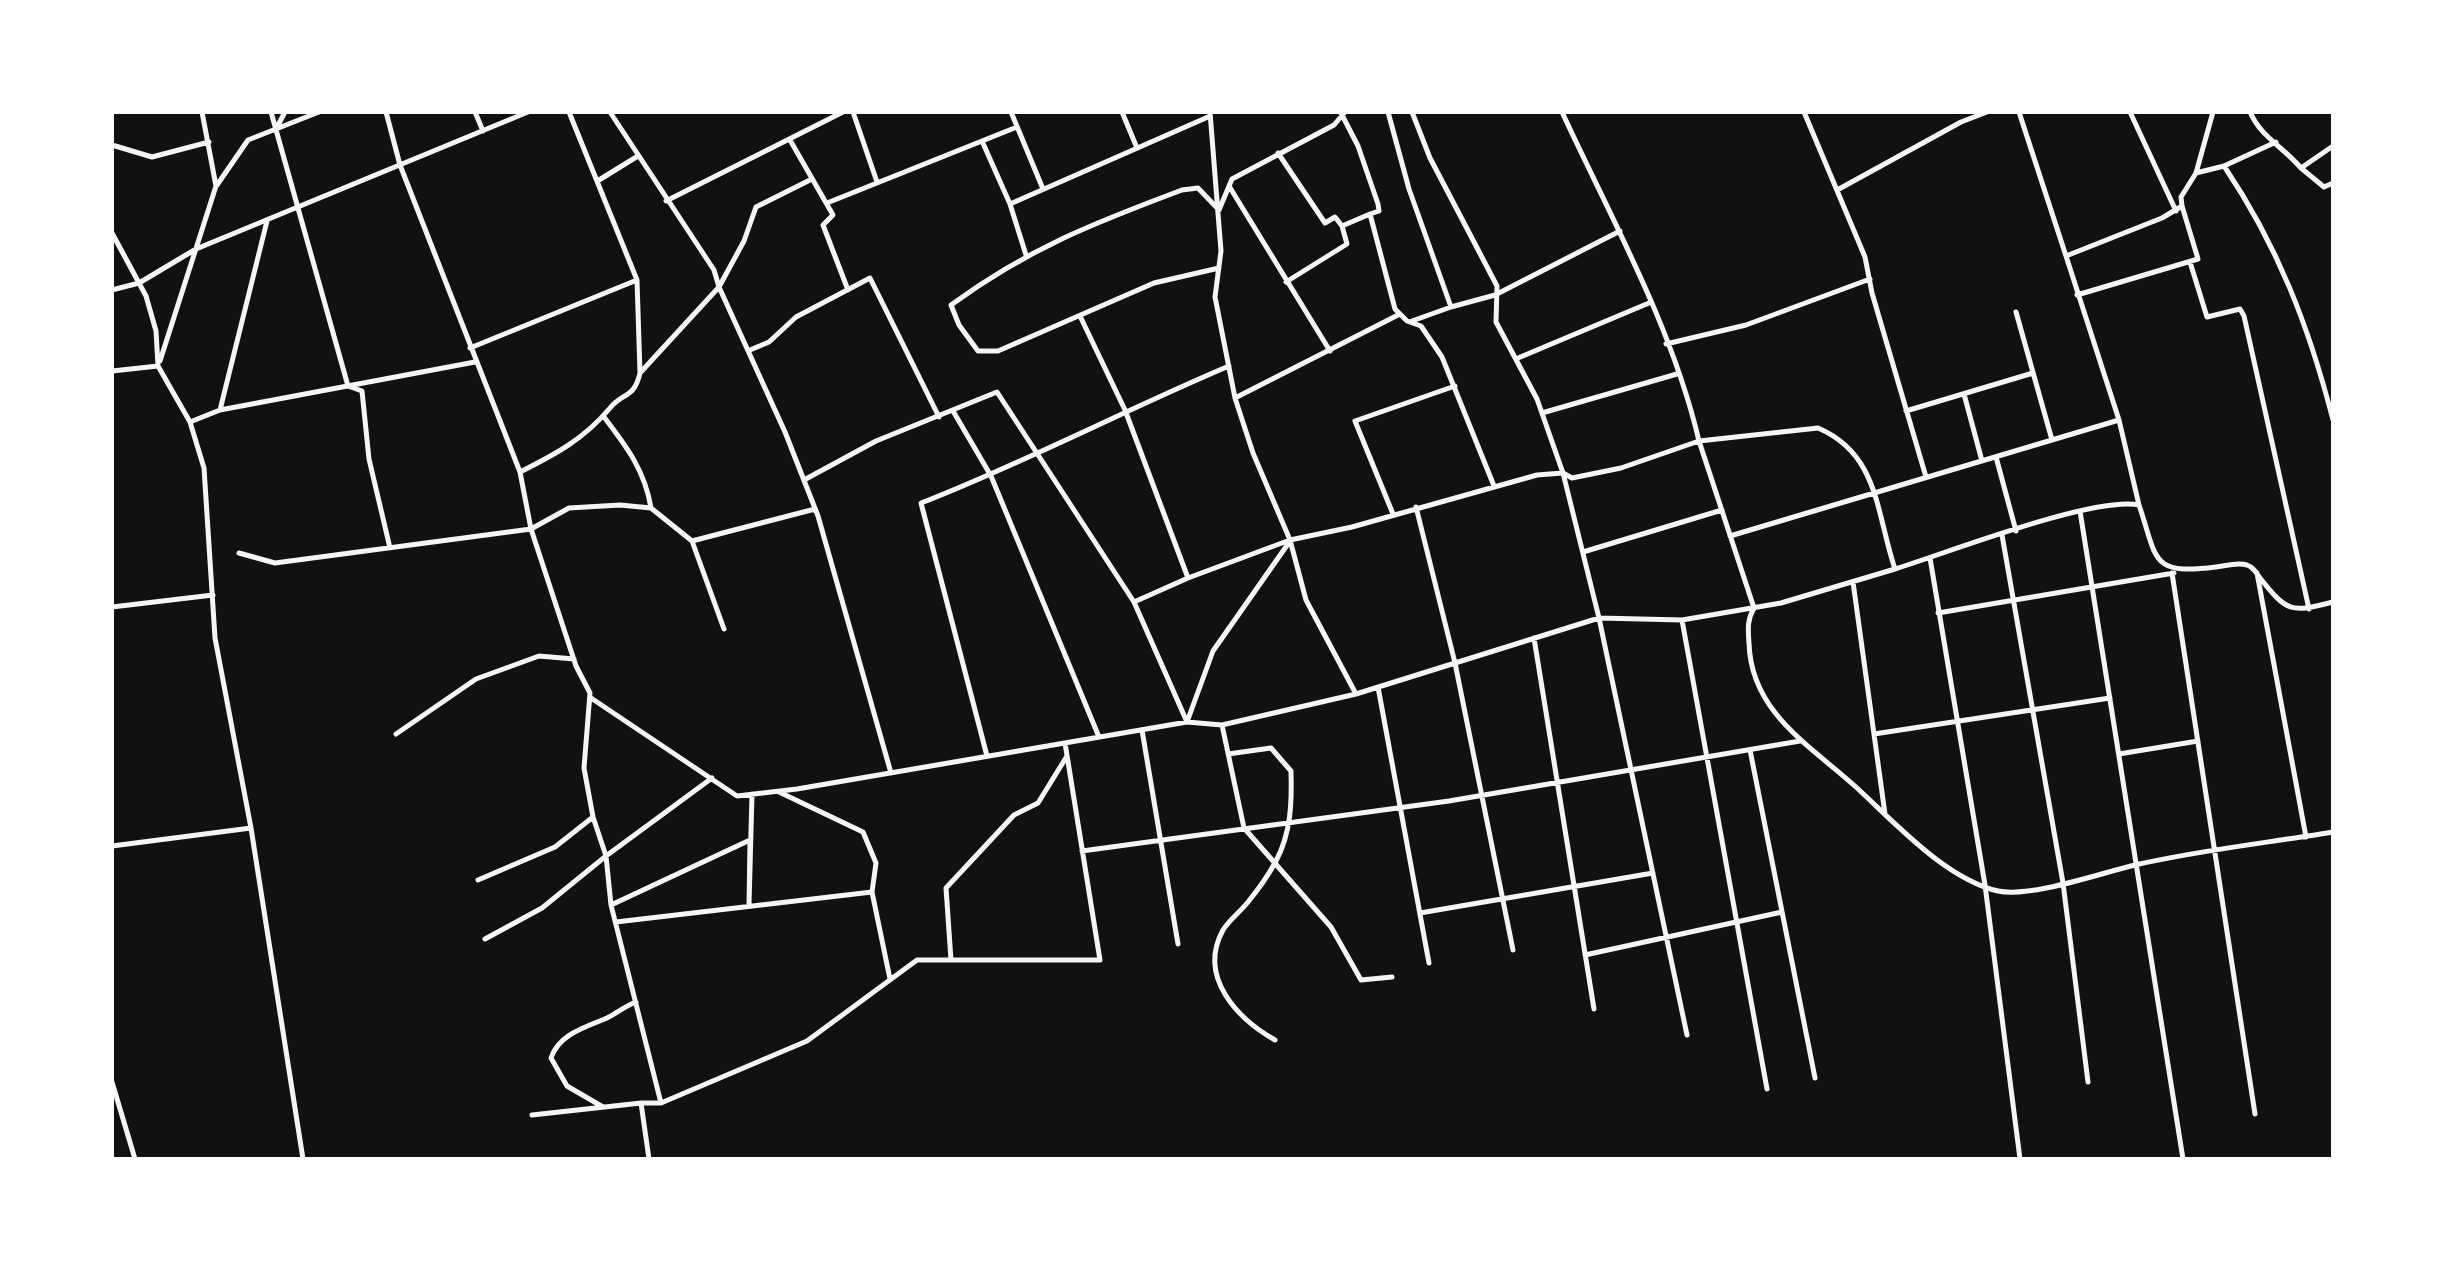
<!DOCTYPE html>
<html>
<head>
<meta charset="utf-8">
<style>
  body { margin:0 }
  #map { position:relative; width:2445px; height:1271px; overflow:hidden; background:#111; font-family:Arial,sans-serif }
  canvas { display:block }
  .frame { position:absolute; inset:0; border:114px solid #fff; pointer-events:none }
</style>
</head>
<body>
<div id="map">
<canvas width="2445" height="1271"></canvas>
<div class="frame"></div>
</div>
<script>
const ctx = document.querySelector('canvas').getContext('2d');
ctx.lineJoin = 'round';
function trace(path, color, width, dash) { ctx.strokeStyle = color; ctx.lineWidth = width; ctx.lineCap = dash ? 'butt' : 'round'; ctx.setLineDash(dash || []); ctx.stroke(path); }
trace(new Path2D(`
  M271,112L348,386L362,391L369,459L390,548
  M386,112L400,165L520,472L531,529L576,666L590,693L584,768L593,817L606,856L542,908L485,939
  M475,112L483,131
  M569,112L637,280L640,373
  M610,112L714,270L719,287L785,432L818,516L891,773
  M853,112L877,182
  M1011,112L1043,189
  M1122,112L1137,148
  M1210,112L1221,251L1215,297L1235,398L1253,453L1290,540L1306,600L1356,694L1599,618L1682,620L1781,603L1895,569
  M1388,112L1409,189L1451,307L1412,321
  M1412,112L1430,158L1497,286L1496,322L1537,399L1563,473L1599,618L1687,1035
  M1562,112C1611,218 1672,326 1699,441L1818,428C1879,454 1876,513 1895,569C1947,553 2093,496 2139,505L2119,420L2066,256L2162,218L2182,206L2181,197L2196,173L2213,112
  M1804,112L1865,257L1872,293L1926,477
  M2019,112L2066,256
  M2130,112L2176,211
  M2250,112C2261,137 2282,146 2301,168L2333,146
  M1341,113L1358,146L1378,204L1379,211L1370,214L1395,309L1407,321L1421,326L1442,357L1494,486
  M276,129L285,112
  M790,140L833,215L823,225L848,290
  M982,141L1010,204L1026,255
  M112,145L152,157L209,142
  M1278,153L1325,223L1335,217L1342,226L1370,214
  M2224,166C2278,246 2309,327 2333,420
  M2301,168L2324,187L2333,183
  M2196,173L2224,166L2276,142
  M599,180L638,156
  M217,185L248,140L319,112
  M1229,186L1330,351
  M1839,189L1961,122L1987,112
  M666,201L843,112
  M827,203L1017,127
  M1010,204L1208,117
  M112,233L146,296L156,331L158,366L190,422L204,468L215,638L251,828L303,1159
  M2190,262L2207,317L2240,309L2244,316L2309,609
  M1219,268L1154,283L998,351H978L959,325L951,305C1029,248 1094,223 1182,190L1198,188L1219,210L1232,179L1334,125L1345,112
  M1286,282L1347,244L1342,226
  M112,290L139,283L196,249L528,112
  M2077,295L2198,259L2182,206
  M1451,307L1495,295L1620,231
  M2016,312L2052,440
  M1080,316L1125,410L1188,578
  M1666,344L1746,325L1870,279
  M470,348L637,280
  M750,350L769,342L796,317L870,278L939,417
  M1518,358L1649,303
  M160,361L216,186L202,112
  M112,371L158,366
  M1964,394L1982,461
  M1235,398L1400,314
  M220,410L267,221
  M953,411L991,476L1099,737
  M1906,411L2033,373
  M1542,413L1677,374
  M604,417C627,447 645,471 651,508
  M190,422L220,410L475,362
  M1996,457L2016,531
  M520,472C556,454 584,439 610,408C623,392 634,399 640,373L719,287L744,241L756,207L810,180
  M2139,505C2158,561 2150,575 2216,567C2225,566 2237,562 2247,565C2253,567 2256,572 2260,578C2287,612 2290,613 2333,602
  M1416,507L1455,663L1513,950
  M2080,511L2183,1159
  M1393,514L1355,421L1455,386
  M2002,535L2063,883L2088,1082
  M1730,536L2119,420
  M692,541L815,509
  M1290,541L1213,651L1187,722L1222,725L1356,694
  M1583,552L1722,510
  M239,553L275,563L531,529L569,508L620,505L651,508L692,541L724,629
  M1930,558L1985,885L2020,1159
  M2172,573L2255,1114
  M2257,573L2306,837
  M1853,582L1885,814
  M1134,602L1188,578L1290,540L1352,527L1537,475L1563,473L1572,478L1621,468L1699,441L1754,608C1747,620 1748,629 1749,643C1751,713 1811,746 1857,788C1895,823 1946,879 1998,891C2031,898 2101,873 2135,865C2200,850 2267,843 2333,832
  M112,607L213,595
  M1938,613L2174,573
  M1682,620L1767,1089
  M1534,638L1594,1009
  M1378,687L1429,963
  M591,698L737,796L797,789L1187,722L1134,602L997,392L876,441L804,480
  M1222,725L1244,828L1331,927L1361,980L1392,977
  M1142,730L1178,944
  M396,734L476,679L539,656L574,659
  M1874,734L2110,698
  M1750,750L1815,1078
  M1228,754L1271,748L1291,771C1292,802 1291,833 1276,861C1269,874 1257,891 1248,902C1240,912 1230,919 1223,930C1197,977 1238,1019 1275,1040
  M2119,754L2198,741
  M987,756L921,503C1026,462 1125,410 1229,366
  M112,846L251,828
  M1082,851L1449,801L1800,741
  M478,880L555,847L593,817
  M872,892L890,979
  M611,905L750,840L749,905L752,794
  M1420,913L1653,873
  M616,922L872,892L876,863L863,832L779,792
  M1585,955L1782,912
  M951,960L946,888L1014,815L1038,803L1067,756
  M112,1082L135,1159
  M661,1103L807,1041L917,960H1100L1065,743
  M603,1107L567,1086L551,1058C559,1034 586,1027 607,1018C617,1013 625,1006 636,1002
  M532,1115L641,1103
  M649,1159L641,1103H661L611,905L606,856L712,778`), '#f5f5f5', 5);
</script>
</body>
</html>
